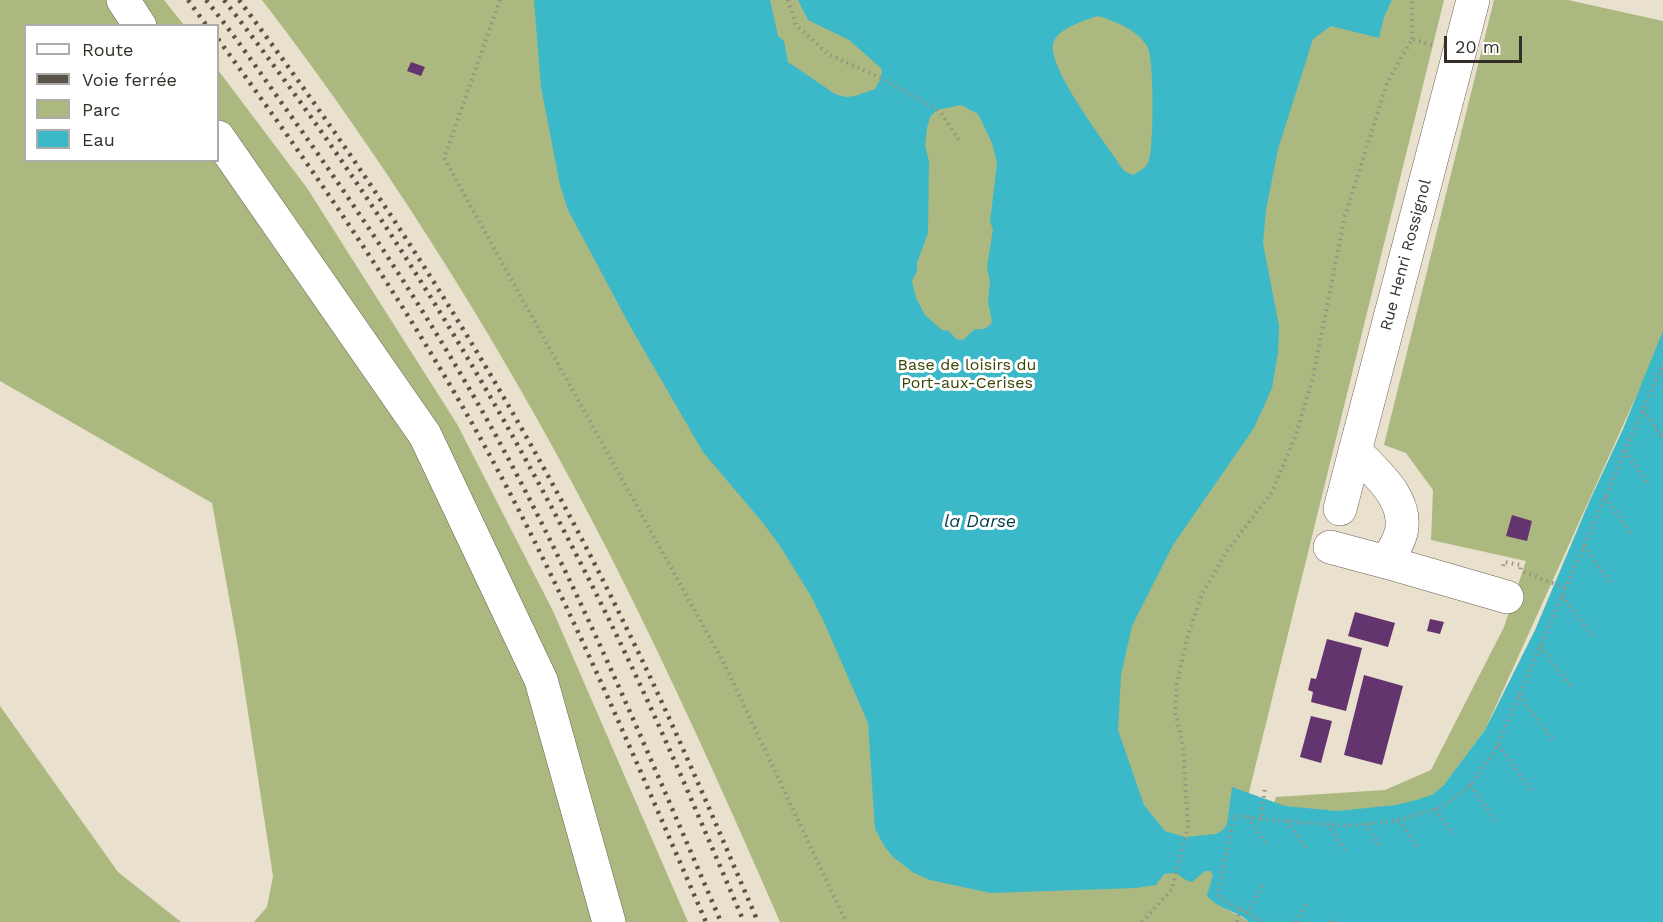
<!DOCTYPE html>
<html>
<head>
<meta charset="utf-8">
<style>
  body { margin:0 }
  #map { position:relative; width:1663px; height:922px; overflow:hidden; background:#eae0ce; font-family:"Work Sans",sans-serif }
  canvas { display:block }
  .legend { position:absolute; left:24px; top:24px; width:195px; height:138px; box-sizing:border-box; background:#fff; border:2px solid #aeaca9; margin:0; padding:8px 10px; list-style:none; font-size:18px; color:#343029 }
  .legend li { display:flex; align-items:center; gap:12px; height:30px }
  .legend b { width:30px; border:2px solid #aeaca9 }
  .scale { position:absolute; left:1444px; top:36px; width:78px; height:27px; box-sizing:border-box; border:3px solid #343029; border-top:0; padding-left:8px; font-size:18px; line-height:21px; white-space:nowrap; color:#343029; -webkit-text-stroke:4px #fff; paint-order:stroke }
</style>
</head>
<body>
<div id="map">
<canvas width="1663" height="922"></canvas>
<ul class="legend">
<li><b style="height:8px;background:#fff"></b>Route</li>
<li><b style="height:8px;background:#59534a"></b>Voie ferrée</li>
<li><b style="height:16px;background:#abb87f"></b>Parc</li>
<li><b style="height:16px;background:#3cb9c9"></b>Eau</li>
</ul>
<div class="scale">20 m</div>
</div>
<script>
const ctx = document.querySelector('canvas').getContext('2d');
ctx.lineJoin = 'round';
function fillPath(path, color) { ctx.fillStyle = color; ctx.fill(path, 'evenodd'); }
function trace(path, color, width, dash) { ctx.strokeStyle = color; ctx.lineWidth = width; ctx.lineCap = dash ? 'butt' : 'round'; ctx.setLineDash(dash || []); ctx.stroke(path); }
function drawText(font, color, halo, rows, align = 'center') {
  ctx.font = font + ' "Work Sans",sans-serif'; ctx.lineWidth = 6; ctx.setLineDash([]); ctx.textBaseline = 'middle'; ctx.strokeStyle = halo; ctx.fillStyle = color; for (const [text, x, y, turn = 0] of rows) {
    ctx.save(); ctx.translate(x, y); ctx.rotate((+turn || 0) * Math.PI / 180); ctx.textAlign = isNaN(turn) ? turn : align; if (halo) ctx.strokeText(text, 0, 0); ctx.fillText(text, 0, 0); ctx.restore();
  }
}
fillPath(new Path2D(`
  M0,0H164L184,25L26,26V160H218V70L307,188L457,424L553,611L688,922H254L267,907L273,876L238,647L212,503L0,381Z
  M262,0H1444L1221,906L1250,922H780C726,798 671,675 610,555C511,361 395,173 262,0Z
  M1494,0H1568L1663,21V337L1485,730L1433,800L1363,816L1271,813L1276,797L1385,790L1431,770L1504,627L1526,561L1431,540L1433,490L1406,453L1384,445Z
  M0,706L118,872L181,922H0Z`), '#abb87f');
fillPath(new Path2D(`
  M534,0H770L778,36L784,41L788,62L835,94L846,97L855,96L875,89L881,78L882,69L849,40L808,20L798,0H1392L1384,17L1379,38L1331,26L1313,39L1278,149L1266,210L1263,243L1279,326L1278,353L1272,388L1254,428L1173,545L1132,626L1121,675L1118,730L1144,805L1165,831L1185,837L1216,834L1223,830L1227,824L1232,787L1285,806L1337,811L1396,805L1416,800L1432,795L1443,786L1485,730L1535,630L1590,500L1623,429L1663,331V922H1249C1237,910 1216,909 1207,895L1213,875L1210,871H1205L1192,882C1178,879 1183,871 1164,874L1156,885L1136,888L991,893L930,880L914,873L893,857L885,847L875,829L868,723L824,622L811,596L780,546L763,523L703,452L630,326L568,210L560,185L541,87ZM1098,16C1115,21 1140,31 1148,48C1154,62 1154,144 1149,160C1147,168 1140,171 1133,175L1124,171C1109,147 1048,70 1053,44C1056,29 1085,20 1098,16ZM961,105L978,114L992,143L997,163L990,222L993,229L987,267L990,281L988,301L992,322C987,329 983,330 975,329L963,340L956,339L949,331L942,330L925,315L916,298L912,281L917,271V263L928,233L929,161L925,145L927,128L930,117L937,110Z`), '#3cb9c9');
fillPath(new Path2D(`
  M411,62L425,67L421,76L407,71Z
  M1512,515L1532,521L1527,541L1506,536Z
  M1355,612L1395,623L1388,647L1348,636Z
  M1430,619L1444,622L1440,634L1427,631Z
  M1327,639L1362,648L1346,711L1311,702L1313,692L1308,690L1311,678L1316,679Z
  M1364,675L1403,686L1382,765L1344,755Z
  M1311,716L1332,721L1321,763L1300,757Z`), '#64346f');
const minor = new Path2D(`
  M123,0L140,26
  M218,137L425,435L541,680L609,922
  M1340,509L1473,0
  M1330,547L1386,562C1392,553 1398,544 1401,533C1409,499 1376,473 1355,451
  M1386,562L1507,597`);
trace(minor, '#696151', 34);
trace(new Path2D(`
  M500,0L444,158L725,665L846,922
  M788,0L796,25L828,54L881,78L940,111L960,142
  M1412,39V0
  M1643,410L1663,439
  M1625,451L1649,485
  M1605,497L1631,533
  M1584,546L1611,584
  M1503,566L1504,562L1521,565L1520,570
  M1524,572L1565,588
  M1562,596L1592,636
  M1540,646L1571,687
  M1519,695L1553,740
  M1498,745L1533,792
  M1470,785L1495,820
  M1435,809L1453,834
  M1248,817L1266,844
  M1261,819L1347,826L1395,821L1440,808L1468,788L1495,751L1663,364
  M1399,820L1418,848
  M1287,821L1305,847
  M1328,824L1345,850
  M1365,824L1380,846
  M1247,913L1264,882
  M1142,922L1172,889L1188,826L1183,746L1175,712L1177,684L1187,638L1202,594L1227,551L1272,492L1295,437L1312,381L1345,216L1387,83L1412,39L1433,45
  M1237,922L1240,909
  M1264,922L1217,897L1234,815L1261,819L1265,788
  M1296,922L1306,904
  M1331,922L1333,918`), '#979083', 4, [1.5, 4.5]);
trace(minor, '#fff', 33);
trace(new Path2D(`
  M188,0L207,26
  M206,0C236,37 263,77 291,116C364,218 434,324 495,434C581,591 650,758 721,922
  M224,0C382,203 517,426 628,659C669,745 706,834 744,922
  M239,0C386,196 518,404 625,625C673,722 715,822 758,922
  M218,39C313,169 405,302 483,443C568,597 635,760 706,922`), '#59534a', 4.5, [3, 6]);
drawText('16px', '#343029', '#fff', [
  ["Rue Henri Rossignol",1406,255,-75]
]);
drawText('16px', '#3b4504', '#fff', [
  ["Base de loisirs du",967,365],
  ["Port-aux-Cerises",967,383]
]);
drawText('italic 18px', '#074047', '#fff', [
  ["la Darse",980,522]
]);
</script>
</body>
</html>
